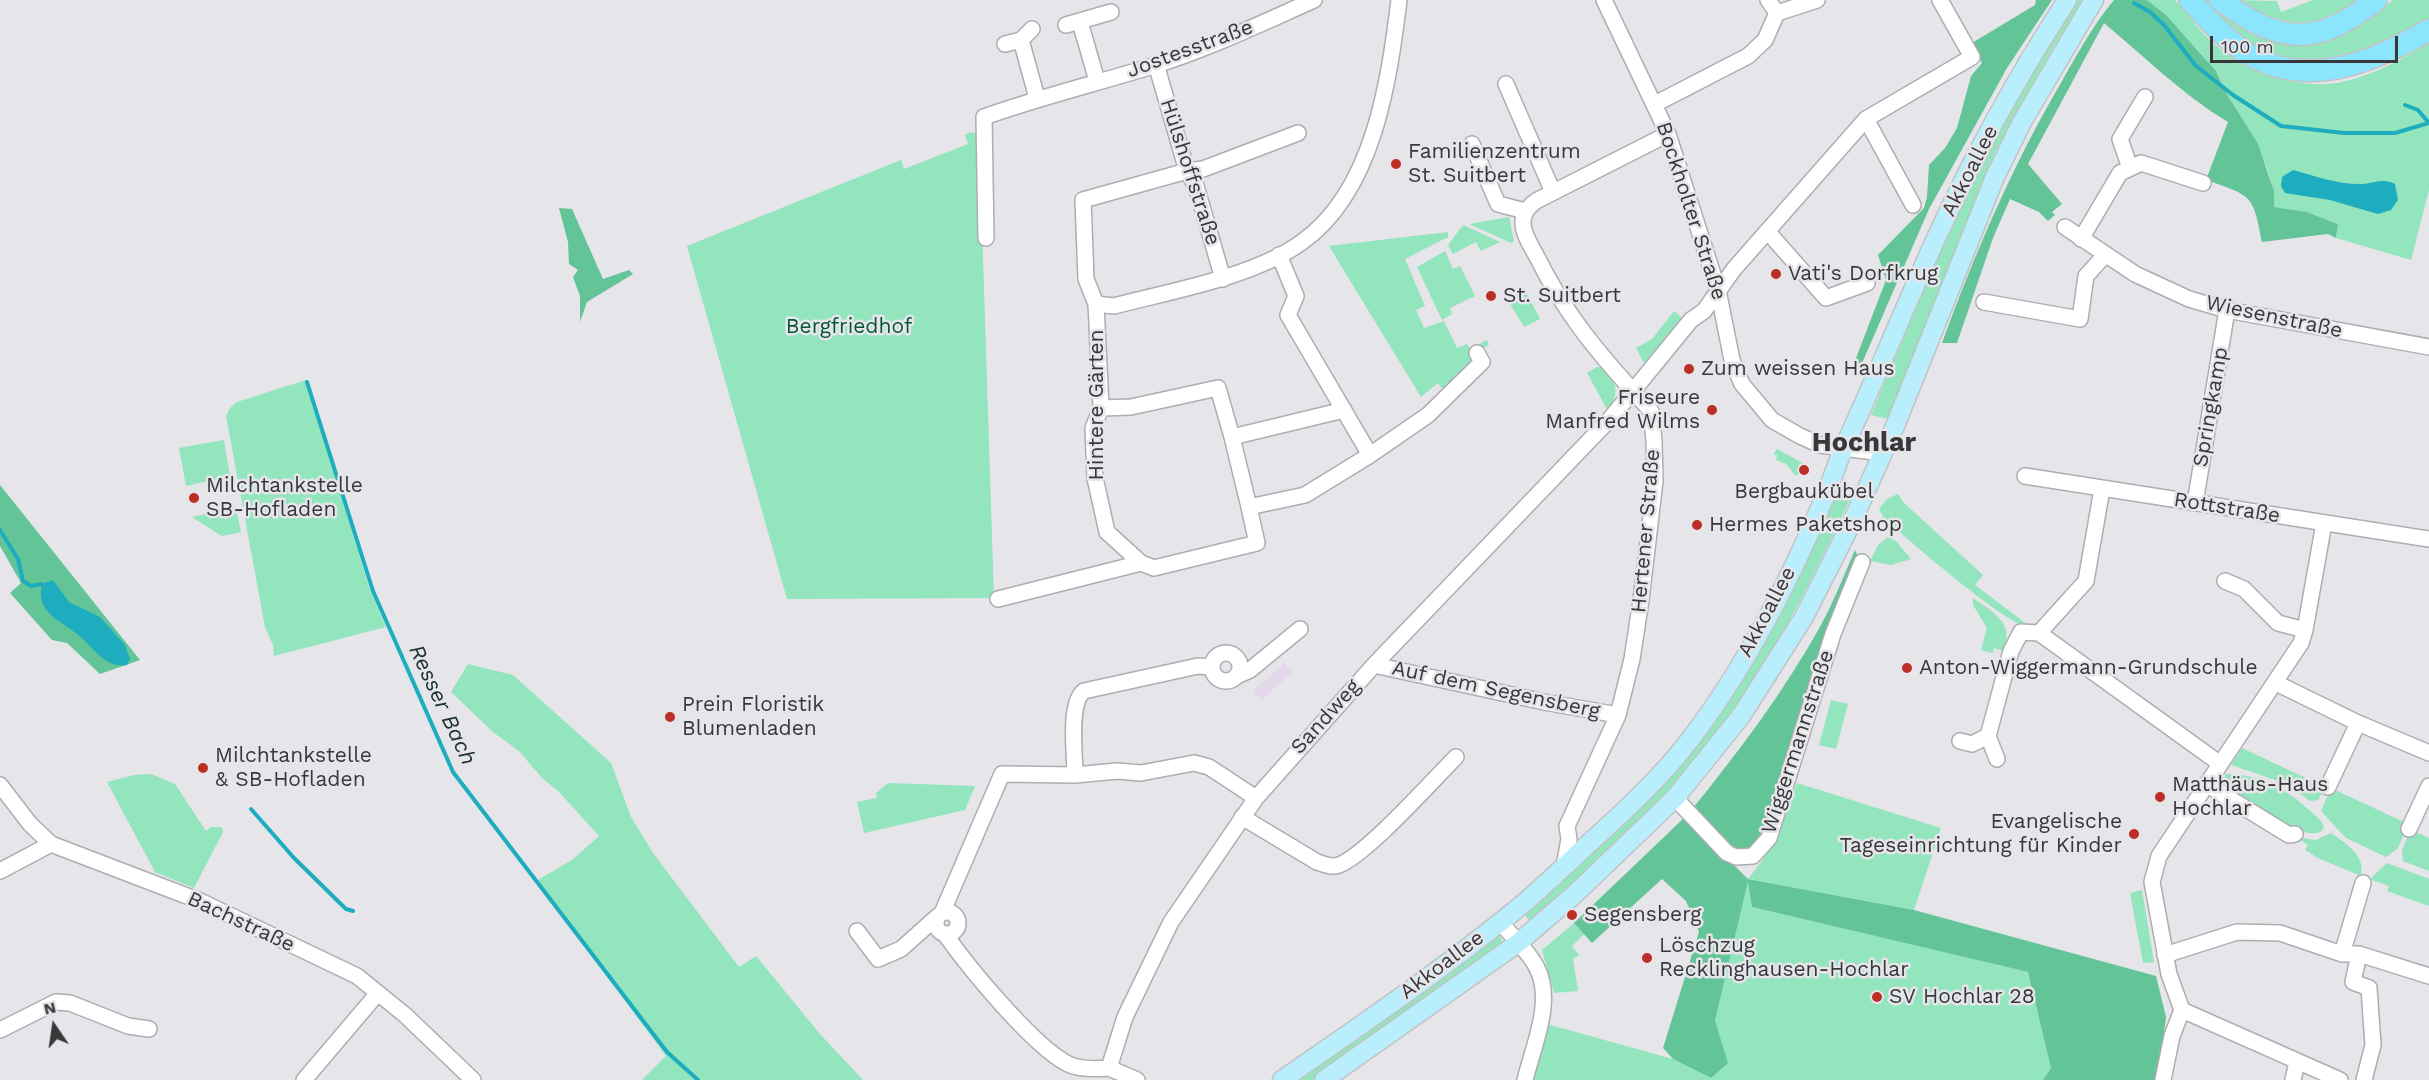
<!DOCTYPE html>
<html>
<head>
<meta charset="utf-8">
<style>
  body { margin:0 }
  #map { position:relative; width:2429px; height:1080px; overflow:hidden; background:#e5e5ea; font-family:"Work Sans",sans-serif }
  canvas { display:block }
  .north { position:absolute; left:24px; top:996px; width:60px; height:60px; -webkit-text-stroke:4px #e5e5ea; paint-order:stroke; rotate:347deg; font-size:16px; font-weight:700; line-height:24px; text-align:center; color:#38383a }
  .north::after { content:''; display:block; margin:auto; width:21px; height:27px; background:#38383a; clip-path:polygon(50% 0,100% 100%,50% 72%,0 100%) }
  .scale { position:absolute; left:2210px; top:36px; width:188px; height:27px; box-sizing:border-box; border:3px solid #38383a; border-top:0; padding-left:8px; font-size:18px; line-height:21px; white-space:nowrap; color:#38383a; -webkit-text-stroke:4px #e5e5ea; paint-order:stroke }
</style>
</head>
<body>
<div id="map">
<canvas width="2429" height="1080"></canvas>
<div class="north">N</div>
<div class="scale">100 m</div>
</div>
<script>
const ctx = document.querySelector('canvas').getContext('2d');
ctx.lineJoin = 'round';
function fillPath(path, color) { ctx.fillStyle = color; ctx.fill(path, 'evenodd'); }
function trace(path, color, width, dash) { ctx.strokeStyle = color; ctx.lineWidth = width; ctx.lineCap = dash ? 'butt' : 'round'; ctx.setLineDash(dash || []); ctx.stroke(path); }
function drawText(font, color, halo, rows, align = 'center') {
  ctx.font = font + ' "Work Sans",sans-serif'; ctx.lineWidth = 5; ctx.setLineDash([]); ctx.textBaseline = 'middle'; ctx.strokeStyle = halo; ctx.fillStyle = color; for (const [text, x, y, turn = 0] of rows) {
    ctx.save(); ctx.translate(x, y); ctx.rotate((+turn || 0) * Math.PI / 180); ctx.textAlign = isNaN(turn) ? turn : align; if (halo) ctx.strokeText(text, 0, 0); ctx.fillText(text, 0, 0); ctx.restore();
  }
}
fillPath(new Path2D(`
  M1284,663L1292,672L1262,700L1253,691Z`), '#e3d7ea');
fillPath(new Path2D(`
  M2076,0H2084L2052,50L1995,152L1889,419L1871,415L1960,205L2002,119Z
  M2147,0H2175C2189,13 2197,29 2211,41C2241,71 2299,91 2342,82C2374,75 2401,60 2429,43V190L2411,260L2336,238L2338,224L2307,212L2274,207C2275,166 2249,133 2229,98C2224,89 2221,77 2214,69C2194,45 2172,20 2147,0Z
  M2196,0H2209L2230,16L2344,31L2381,11L2392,0H2429V22L2368,56L2303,65L2248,47Z
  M2234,0L2277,1L2281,12L2313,0H2360C2311,35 2283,25 2234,0Z
  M971,132L979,135L994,598L787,599L687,246L901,160L904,169L968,144L965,135Z
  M1509,217L1514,241L1511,243L1469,224Z
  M1463,225L1500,242L1481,251L1476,242L1453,254L1448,245Z
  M1448,232V237L1405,259L1425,306L1416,310L1424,328L1444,321L1457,348L1467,344L1470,349L1487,340L1489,345L1475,352L1477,361L1444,391L1438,383L1421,397L1329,246Z
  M1445,251L1453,269L1460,266L1475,296L1450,308L1452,314L1442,320L1417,267Z
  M1524,288L1540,319L1524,327L1506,297Z
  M1674,311L1682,318L1644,363L1636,348L1652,339Z
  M1597,367H1603C1615,381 1622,394 1607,409L1587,373Z
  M306,380L369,587L386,627L274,656L273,645L265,627L226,416L230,408L237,402Z
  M224,440L230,476L186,486L179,448Z
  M1777,449L1806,465L1805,475H1795L1786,464L1776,460L1777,455H1773Z
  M1832,490L1850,499C1799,608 1743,718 1658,805C1618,846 1573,884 1531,923L1522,911L1671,768Z
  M1898,494L1904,503L1983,575L1975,585L2032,628C2011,630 1905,537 1884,518L1879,509L1887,499Z
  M236,508L241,532L222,536L192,517Z
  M1888,537L1896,541L1911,559L1891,565L1870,561L1878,545Z
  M1973,598C1994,613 2014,622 2004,651L1994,648L1993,653L1981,650L1987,628L1973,605Z
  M468,664L513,675L611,763L631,817L653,853L739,967L756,956L820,1034L863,1080H642L666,1056L536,881L572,860L599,836L559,792L542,778L519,751L494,733L451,692Z
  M1831,700L1848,704L1836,749L1819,745Z
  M2242,748L2325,787L2318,800L2310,801L2287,784L2231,765Z
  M151,774L175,784L206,831L211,827H222L223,832L194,888L155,872L107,782L134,775Z
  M2225,774C2264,773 2295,795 2321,821L2324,827L2322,831C2301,843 2251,802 2232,790L2230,794L2226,792L2228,788L2224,781Z
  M888,783L975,786L965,810L864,833L857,802L877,798L876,793Z
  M1797,783L1941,828L1914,910L1749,879L1752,907L2028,972L2051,1068L2043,1080H1532L1547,1024L1673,1059L1711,1078L1715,1021L1748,879L1762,861Z
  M2331,788L2408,824L2398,848L2386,857L2346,838L2321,811Z
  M2411,830L2429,838V871L2403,861L2402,850Z
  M2331,833C2345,843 2366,855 2361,876L2318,858L2305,850L2308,845L2296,837L2316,840Z
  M2387,863L2429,879V906L2387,891L2389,886L2370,879Z
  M2142,890L2154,962L2143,963L2130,893Z
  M1574,923L1584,934L1572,946L1579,955L1573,959L1578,991L1554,993L1542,950Z
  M1496,935L1501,937L1503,945L1316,1080H1292Z`), '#92e5bc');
fillPath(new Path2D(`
  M2036,0H2052L2007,68L1929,209L1859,370L1853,366L1886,280L1878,255L1924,208L1927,197L1929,165L1945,148L1957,128L1971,76L1982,63L1972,43L2035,5Z
  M2114,0H2147L2167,16L2216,71L2228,96L2258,144L2274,191V207L2307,212L2338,224L2336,238L2328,234L2262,242C2253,194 2252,196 2206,180L2228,122C2183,95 2145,57 2104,23L2028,164L2062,204L2052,212L2055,215L2048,221L2039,212L2010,199L1993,238L1957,343H1942C1975,253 2013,164 2062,81C2078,53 2093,25 2114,0Z
  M559,208L572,209L603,279L629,270L633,274L587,302L580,322V296L573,277L578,270L569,264L568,242Z
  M0,485L140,660L100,674L67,643L52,640L10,593L21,583L0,546Z
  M1855,550L1860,561L1764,834L1749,851L1731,849L1693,808C1740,750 1785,690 1821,625C1834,601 1844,575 1855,550Z
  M1685,817L1748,879L1914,910L2156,976L2166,1017L2158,1080H2043L2051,1068L2028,972L1752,907L1748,881L1715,1021L1728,1063L1711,1078L1673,1059L1663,1048L1699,932L1686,901L1662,879L1592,943L1574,923Z`), '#63c497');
fillPath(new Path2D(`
  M2293,170C2315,176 2339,185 2363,184C2375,183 2384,178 2395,184L2398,200L2391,210L2378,214L2330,200L2285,193L2281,186L2282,177Z
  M53,580L69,602L100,617L125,645L130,659L127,665C103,668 93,646 77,634C60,620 35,612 42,584Z`), '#1dadbe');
trace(new Path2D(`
  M2134,3L2150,12L2164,25L2196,66L2233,95L2281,126L2344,133H2395L2429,123
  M2405,105L2418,110L2429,123
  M307,382L373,591L453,772L667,1052L698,1080
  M0,530L18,559L23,581L31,586L42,584
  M251,809L294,858L346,909L353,911`), '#1dadbe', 4);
const minor = new Path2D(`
  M1604,0L1668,134L1718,290L1732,360L1742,384L1772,420L1800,436L1820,445L1882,453
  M1777,13L1817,0
  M1080,22L1097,81
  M1066,25L1111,12
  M1032,29L1021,40L1037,98
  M1005,44L1021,40
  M1156,64L1187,171L1196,186L1223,279
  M1506,84L1553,192
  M1655,104L1748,56L1765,40L1777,13L1768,0
  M1866,119L1913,205
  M1472,144L1498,204L1525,211
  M2130,168L2120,139L2145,97
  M2065,227L2135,274L2189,299L2227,310L2429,347
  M1768,232L1826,298L1867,283
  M986,238L984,117C1040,97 1098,83 1156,65C1210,48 1262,23 1314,0
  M2081,239L2120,173L2141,163L2203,183
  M1279,255L1296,296L1288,315L1370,455L1428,415L1482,362L1477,353
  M1984,302L2080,319L2086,276L2105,255
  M1096,304L1114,306C1171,291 1254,277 1302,242C1374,191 1389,81 1399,0
  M1101,408L1131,407L1218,388L1232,437L1344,410
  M1232,437L1249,507
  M2025,476L2429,539
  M2195,503L2227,310
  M2324,523L2305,630L2301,643L2159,856L2152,882L2169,974L2182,1010L2340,1080
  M1141,563L1154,568L1257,543L1249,507L1305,495L1370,455
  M2225,581L2244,589L2278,623L2305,630
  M998,599L1141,563L1107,532L1095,478L1093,428L1101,408L1096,304L1086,279L1083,200L1187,171L1203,169L1298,133
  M2039,633L2086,581L2102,489
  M1212 667a14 14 0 1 1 28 0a14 14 0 1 1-28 0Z
  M1374,665L1544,702L1618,715
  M1212,667L1198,666L1084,691C1068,703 1075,755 1075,775L1117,771L1141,773L1194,763L1209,767L1256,798
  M1237,676L1250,670L1300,629
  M2276,683L2358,723L2429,753
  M1988,736L1997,759
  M1960,741L1972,744L1988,736L2011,651L2021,632L2039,633L2219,763
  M2206,784L2289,835L2295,834
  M0,785L30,824L51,844L200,901L357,976L405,1015L473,1080
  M2328,787L2358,723
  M1675,798L1727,853L1736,857L1753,856L1769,838L1833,634L1862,562
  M1242,817L1317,862C1324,864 1331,868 1339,865C1366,855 1432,781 1456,757
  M2409,829L2429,786
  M1564,866L1569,839L1567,826L1618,715L1632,659L1641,600L1655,481L1654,441L1651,411L1633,391L1691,320L1704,311L1734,269L1866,119L1972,57L1940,0
  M0,871L51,844
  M936 923a11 11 0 1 1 22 0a11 11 0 1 1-22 0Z
  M942,913L1002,774L1075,775
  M1500,922C1512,936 1527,950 1536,966C1555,1000 1533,1046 1525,1080
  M857,931L878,959L901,949L938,916
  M945,934C968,967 1033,1046 1068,1064C1080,1070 1097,1069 1109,1068
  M2342,954L2363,883
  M2359,954L2353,982L2369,988L2373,1045L2364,1080
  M2165,955L2237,932L2280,933L2342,954H2359L2429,976
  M0,1030L56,1002L70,1003L128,1026L149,1029
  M304,1080L378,993
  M1137,1080L1109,1068L1125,1017L1171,922L1256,798L1374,665L1609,420L1633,391C1593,347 1564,311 1537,257C1532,247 1523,235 1523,223C1523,213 1528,207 1536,201L1668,134
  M2163,1080L2172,1036L2182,1010
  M2293,1080L2297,1062`);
const major = new Path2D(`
  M1282,1080C1360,1026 1439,972 1513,912C1538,892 1561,869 1584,848C1621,814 1658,781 1689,741C1752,659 1808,547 1843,449C1877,377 1906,303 1939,232C1976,151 2019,74 2067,0
  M1324,1080L1518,943L1575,894L1675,798L1741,716L1804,617L1851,524L1895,426L1995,177L2022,122L2094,0`);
const highway = new Path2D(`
  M2190,0C2207,18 2223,37 2243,51C2305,91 2372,63 2429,30
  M2220,0C2281,44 2315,48 2376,0`);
trace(minor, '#adadb2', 18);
trace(major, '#c3c3c4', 21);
trace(highway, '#c3c3c4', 24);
trace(minor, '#fff', 15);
trace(major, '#b9effd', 18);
trace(highway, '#8be5fc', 21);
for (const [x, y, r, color] of [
  [1396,164,6,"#bc2e26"],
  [1776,274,6,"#bc2e26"],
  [1491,296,6,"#bc2e26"],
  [1689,369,6,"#bc2e26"],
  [1712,410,6,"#bc2e26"],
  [1804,470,6,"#bc2e26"],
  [194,498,6,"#bc2e26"],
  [1697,525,6,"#bc2e26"],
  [1907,668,6,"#bc2e26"],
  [670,717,6,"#bc2e26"],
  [203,768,6,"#bc2e26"],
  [2160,797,6,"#bc2e26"],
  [2134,834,6,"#bc2e26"],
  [1572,915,6,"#bc2e26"],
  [1647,958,6,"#bc2e26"],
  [1877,997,6,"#bc2e26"]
]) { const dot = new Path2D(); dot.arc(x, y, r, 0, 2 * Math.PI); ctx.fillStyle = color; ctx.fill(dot); trace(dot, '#e5e5ea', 2); }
drawText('21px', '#38383a', '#e5e5ea', [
  ["Jostesstraße",1190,49,-20],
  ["Akkoallee",1970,171,-63],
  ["Hülshoffstraße",1190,172,72],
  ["Bockholter Straße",1691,211,72],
  ["Wiesenstraße",2274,317,12],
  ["Hintere Gärten",1097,405,-90],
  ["Springkamp",2211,407,-80],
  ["Rottstraße",2227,508,9],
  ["Hertener Straße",1646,531,-85],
  ["Akkoallee",1767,612,-62],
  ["Auf dem Segensberg",1496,690,12],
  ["Sandweg",1326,717,-48],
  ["Wiggermannstraße",1798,742,-72],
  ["Bachstraße",241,922,25],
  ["Akkoallee",1442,965,-37]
]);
drawText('21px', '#38383a', '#e5e5ea', [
  ["Familienzentrum",1408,152],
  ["St. Suitbert",1408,176],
  ["Vati's Dorfkrug",1788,274],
  ["St. Suitbert",1503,296],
  ["Zum weissen Haus",1701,369],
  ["Friseure",1700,398,"right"],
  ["Manfred Wilms",1700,422,"right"],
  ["Milchtankstelle",206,486],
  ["SB-Hofladen",206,510],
  ["Bergbaukübel",1804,492,"center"],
  ["Hermes Paketshop",1709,525],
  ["Anton-Wiggermann-Grundschule",1919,668],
  ["Prein Floristik",682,705],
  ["Blumenladen",682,729],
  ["Milchtankstelle",215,756],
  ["& SB-Hofladen",215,780],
  ["Matthäus-Haus",2172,785],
  ["Hochlar",2172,809],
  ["Evangelische",2122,822,"right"],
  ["Tageseinrichtung für Kinder",2122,846,"right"],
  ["Segensberg",1584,915],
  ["Löschzug",1659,946],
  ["Recklinghausen-Hochlar",1659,970],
  ["SV Hochlar 28",1889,997]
], 'left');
drawText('21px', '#055639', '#e5e5ea', [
  ["Bergfriedhof",849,327]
]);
drawText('italic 22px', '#1a3033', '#e5e5ea', [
  ["Resser Bach",442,705,65]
]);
drawText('bold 27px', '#38383a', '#e5e5ea', [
  ["Hochlar",1864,443]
]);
</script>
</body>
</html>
